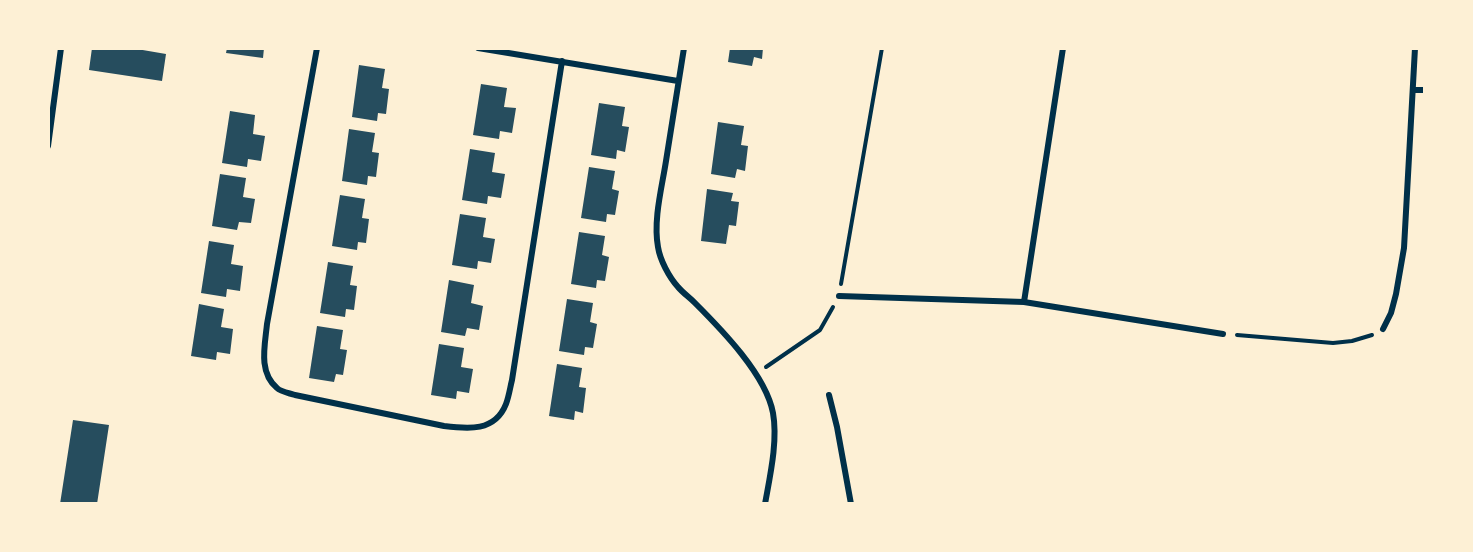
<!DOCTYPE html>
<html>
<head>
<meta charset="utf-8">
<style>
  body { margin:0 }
  #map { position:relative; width:1473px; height:552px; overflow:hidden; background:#fdf0d5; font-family:Arial,sans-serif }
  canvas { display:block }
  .frame { position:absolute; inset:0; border:50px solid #fdf0d5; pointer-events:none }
</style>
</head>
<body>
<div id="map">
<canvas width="1473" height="552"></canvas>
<div class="frame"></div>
</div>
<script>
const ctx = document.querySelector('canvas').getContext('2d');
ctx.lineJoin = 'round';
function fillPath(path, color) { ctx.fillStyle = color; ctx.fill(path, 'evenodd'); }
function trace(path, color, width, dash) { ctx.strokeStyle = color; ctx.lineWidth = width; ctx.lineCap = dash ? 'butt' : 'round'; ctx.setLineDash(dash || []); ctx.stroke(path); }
fillPath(new Path2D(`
  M92,48H131L166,54L162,81L89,70Z
  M227,48H264L263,58L226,53Z
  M730,48H763L762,59L754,57L752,66L728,62Z
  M359,65L385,69L382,88L389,89L386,114L378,113L377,121L352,117Z
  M481,84L507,88L504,107L516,108L512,133L500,131L499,139L473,135Z
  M599,103L625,107L622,126L629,127L625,152L617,150L616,159L591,155Z
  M230,111L255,115L253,134L265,136L261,161L248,159L247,167L222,163Z
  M718,122L744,126L741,145L748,146L745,171L737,169L735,178L711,174Z
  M349,129L375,133L372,152L379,153L376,177L368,176L367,185L342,181Z
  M470,149L495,153L492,172L505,174L501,198L488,196L487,204L462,200Z
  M589,167L615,171L612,189L619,191L615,215L607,214L606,222L581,218Z
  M220,174L246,178L243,197L255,199L251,223L239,222L237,230L212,226Z
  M707,189L733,193L731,201L739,202L736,226L729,225L726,244L701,241Z
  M340,195L365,199L362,218L369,219L366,243L358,242L357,250L332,246Z
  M460,214L486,218L483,237L495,239L491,263L478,261L477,269L452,265Z
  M579,232L605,236L602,255L609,257L605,281L597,280L596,288L571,284Z
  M209,241L234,245L231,264L243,266L240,291L227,289L226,297L201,293Z
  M328,262L353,266L350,285L357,286L354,310L346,309L345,317L320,313Z
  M449,280L474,285L471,303L483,306L479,330L467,328L465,336L441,332Z
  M567,299L593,303L590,322L597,324L593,348L585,347L584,355L559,351Z
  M199,304L224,309L221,327L233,329L230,354L217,352L216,360L191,356Z
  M317,326L343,330L340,349L347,350L343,375L336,374L334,382L309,378Z
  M439,344L464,348L461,367L473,369L469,393L457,391L456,399L431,395Z
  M557,364L582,368L579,387L586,388L583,413L575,411L574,420L549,416Z
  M73,420L109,425L97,504H60Z`), '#264d5e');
trace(new Path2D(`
  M841,284L882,48
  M1237,335L1333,343L1352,341L1372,335
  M766,367L820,330L833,307`), '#003049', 4);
trace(new Path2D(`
  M317,48L267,324C265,345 258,372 277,388C281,392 289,393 295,395L444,426C468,429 495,432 506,404C509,396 510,388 512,380L562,61
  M478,48L678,81
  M684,48C678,86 672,123 666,161C662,187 653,220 658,247C660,260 669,277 678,287C683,293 689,297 695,303C722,330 766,375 773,413C778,441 770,476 765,504
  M1413,90H1425
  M48,146L61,48
  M839,296L1024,302L1223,334
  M1024,302L1063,48
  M1383,329L1391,313L1396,294L1404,248L1415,48
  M829,395L837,427L851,504`), '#003049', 6);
</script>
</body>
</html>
